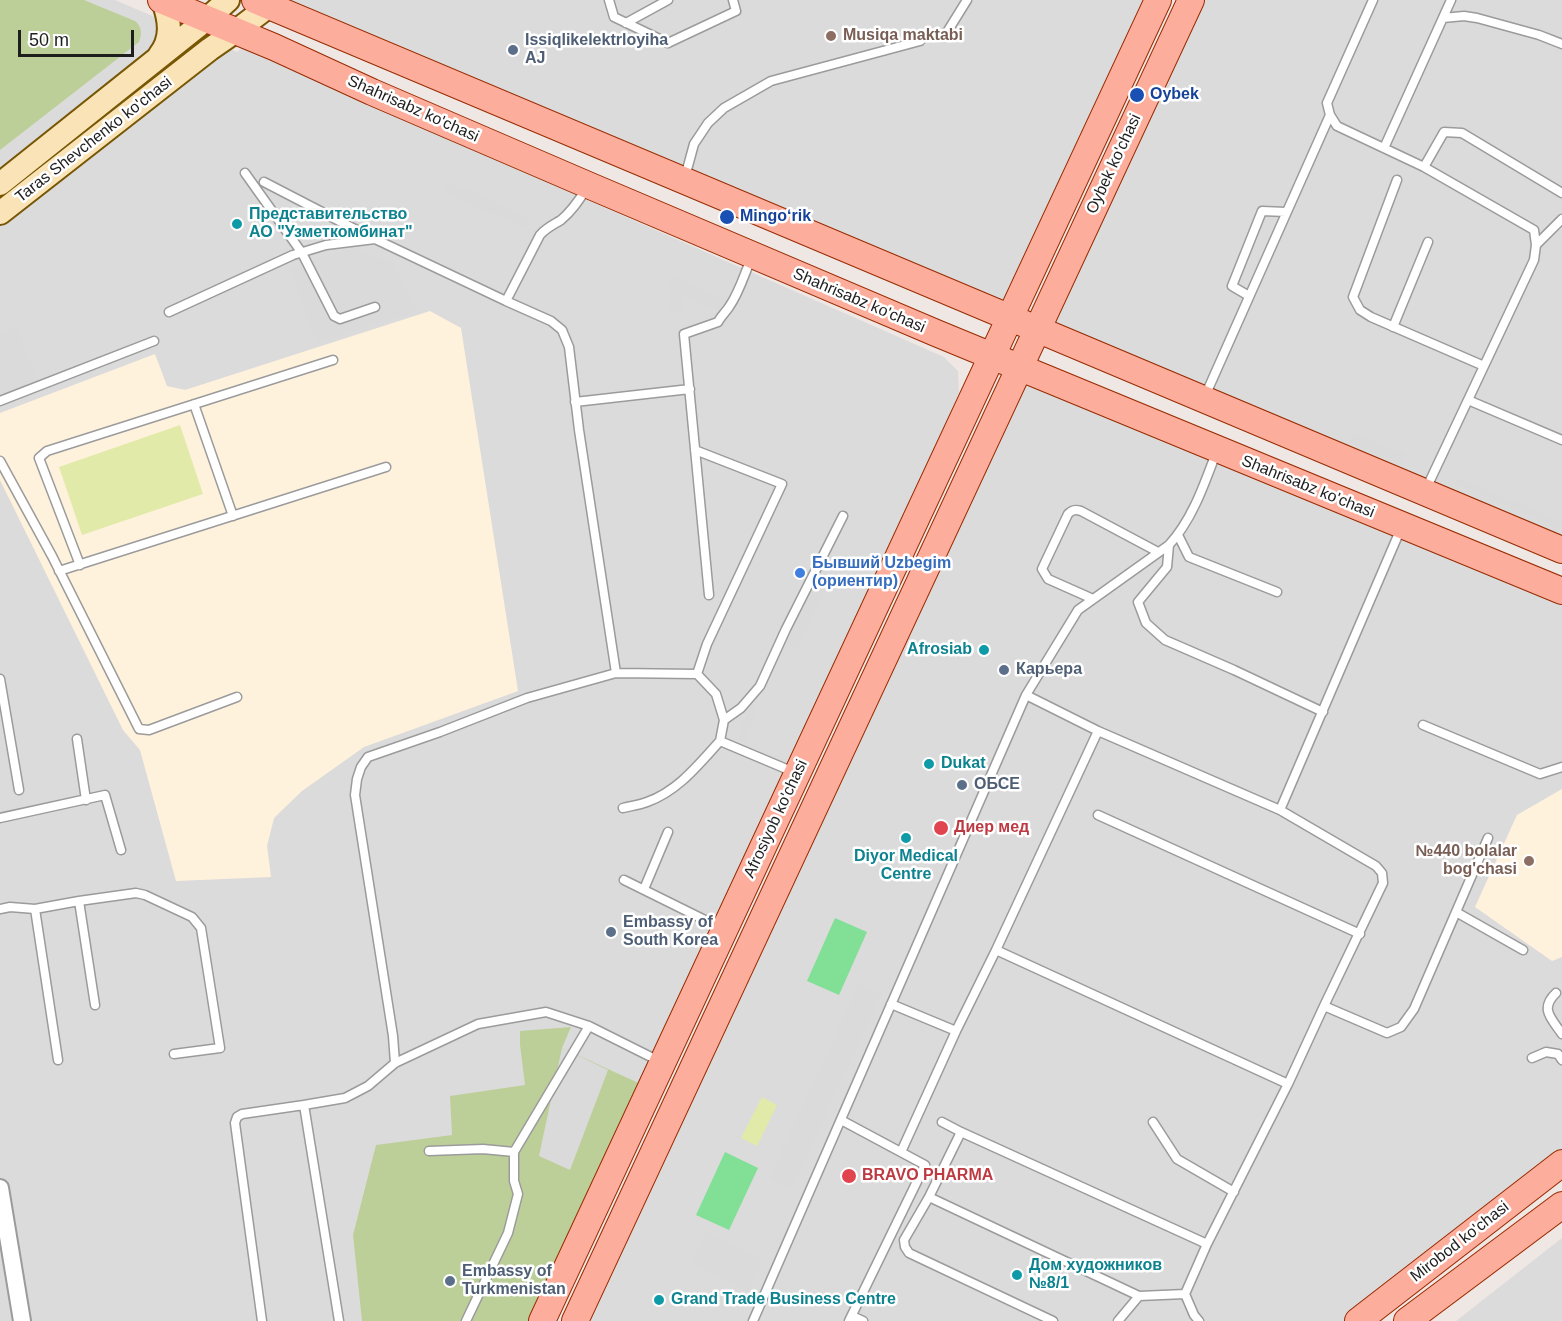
<!DOCTYPE html>
<html>
<head>
<meta charset="utf-8">
<style>
  body { margin:0 }
  #map { position:relative; width:1562px; height:1321px; overflow:hidden; background:#efe7e4; font-family:Arial,sans-serif }
  canvas { display:block }
  .scale { position:absolute; left:18px; top:30px; width:116px; height:27px; box-sizing:border-box; border:3px solid #1e1e1e; border-top:0; padding-left:8px; font-size:18px; line-height:21px; white-space:nowrap; color:#1e1e1e; -webkit-text-stroke:4px #fff; paint-order:stroke }
</style>
</head>
<body>
<div id="map">
<canvas width="1562" height="1321"></canvas>
<div class="scale">50 m</div>
</div>
<script>
const ctx = document.querySelector('canvas').getContext('2d');
ctx.lineJoin = 'round';
function fillPath(path, color) { ctx.fillStyle = color; ctx.fill(path, 'evenodd'); }
function trace(path, color, width, dash) { ctx.strokeStyle = color; ctx.lineWidth = width; ctx.lineCap = dash ? 'butt' : 'round'; ctx.setLineDash(dash || []); ctx.stroke(path); }
function drawText(font, color, halo, rows, align = 'center') {
  ctx.font = font + ' Arial,sans-serif'; ctx.lineWidth = 5; ctx.setLineDash([]); ctx.textBaseline = 'middle'; ctx.strokeStyle = halo; ctx.fillStyle = color; for (const [text, x, y, turn = 0] of rows) {
    ctx.save(); ctx.translate(x, y); ctx.rotate((+turn || 0) * Math.PI / 180); ctx.textAlign = isNaN(turn) ? turn : align; if (halo) ctx.strokeText(text, 0, 0); ctx.fillText(text, 0, 0); ctx.restore();
  }
}
fillPath(new Path2D(`
  M0,0H115L237,52L242,48L944,357L958,371L959,392L798,773L542,1321H0Z
  M271,0H1158L1010,317Z
  M1191,0H1562V550L1038,329Z
  M1019,368L1562,591V1163L1358,1321H575Z
  M1562,1238V1321H1456Z`), '#dcdbdb');
fillPath(new Path2D(`
  M430,311L461,328L518,691L364,747L302,791L274,818L267,846L271,877L176,881L140,750L123,730L0,480V413L155,354L167,386L185,390Z
  M1562,789V957L1552,961L1475,907L1517,815Z`), '#fff2dd');
fillPath(new Path2D(`
  M180,425L203,494L82,535L59,467Z
  M762,1097L777,1105L757,1146L741,1138Z`), '#e2eaa9');
fillPath(new Path2D(`
  M0,0H84L135,21C142,26 142,35 139,42L0,150Z
  M571,1027L562,1048L643,1085L532,1321H362L353,1235L376,1145L452,1135L450,1096L525,1085L520,1045V1031Z`), '#bdcf98');
fillPath(new Path2D(`
  M835,918L867,932L839,995L807,981Z
  M725,1152L758,1168L729,1230L696,1215Z`), '#81df96');
fillPath(new Path2D(`
  M449,182L529,217L524,228L445,193Z
  M352,247L393,264L417,311L316,343L291,269Z
  M674,277L727,300L722,312L682,296L683,311L671,312L670,285Z
  M16,327L39,382L0,399V334Z
  M1353,433L1406,454L1402,463L1349,442Z
  M1458,478L1562,522V529L1456,484Z
  M825,561L836,566L797,649L787,644Z
  M751,704L758,707L744,743L737,740Z
  M859,984L881,995L791,1190L769,1179Z
  M562,1048L608,1070L570,1170L539,1156Z
  M706,1232L763,1260L748,1291L691,1264Z`), '#dadada');
const service = new Path2D(`
  M609,0L614,17L668,43L736,11L733,0
  M1373,0L1327,103L1330,115L1337,126L1424,167L1534,230L1536,245L1534,260L1426,489
  M1443,18L1464,16L1477,18L1539,35L1562,44
  M626,23L668,0
  M944,37L967,0
  M1384,148L1451,0
  M1424,167L1444,132L1462,133L1562,193
  M245,173L302,253L334,316L340,319L375,307
  M685,177L694,144L708,123L724,108L771,81L920,41
  M1397,180L1353,297L1360,310L1371,317L1484,366
  M264,182L374,239
  M1536,245L1562,219
  M1249,296L1232,286L1262,211L1286,212
  M506,301L551,321L562,330L569,347L579,430L616,673
  M169,312L293,255L326,245L375,239L506,301L540,235C546,228 553,225 561,220C572,211 579,200 587,188
  M1393,327L1428,242
  M1205,396L1330,115
  M1468,400L1562,440
  M0,401L154,341
  M575,402L690,389
  M194,404L233,516
  M695,450L782,484L707,644L697,674
  M0,461L52,556L139,729L149,730L237,697
  M1178,535L1189,557L1277,592
  M1169,545L1167,567L1138,602L1146,623L1165,640L1234,670L1323,712
  M80,565L39,458L47,451L333,360
  M59,571L386,467
  M709,595L684,334L718,322C721,316 725,313 729,307C739,293 744,275 751,259
  M1093,599L1048,579L1042,569L1068,514C1072,510 1075,509 1081,511L1158,552
  M0,679L19,790
  M724,720L741,708L760,686L786,629L843,516
  M1423,725L1540,774L1562,767
  M77,739L86,800
  M623,808C631,806 639,805 647,802C678,791 698,765 720,741
  M1280,810L1402,526
  M1098,815L1360,934
  M0,818L105,795L121,850
  M624,880L721,928
  M644,889L668,832
  M79,901L95,1005
  M0,909L10,907L35,909L79,901L136,893L145,895L192,917L201,928L220,1048L174,1054
  M35,909L58,1060
  M1456,912L1523,950
  M996,950L1288,1084
  M1556,993C1539,1009 1552,1019 1562,1034
  M891,1004L956,1031L996,950L1098,731
  M1324,1006L1387,1033L1401,1027L1414,1009L1488,838
  M1532,1058L1546,1052L1558,1054L1562,1060
  M395,1063L393,1036L355,795L357,779L361,767L368,757L440,732L527,698L616,673L697,674L716,694L724,720L720,741L796,773
  M841,1120L925,1165L849,1321
  M942,1122L961,1132L1207,1244L1288,1084L1324,1006L1383,883L1382,873L1376,866L1280,810L1098,731L1026,695
  M1153,1122L1177,1159L1234,1192
  M429,1151L483,1149L514,1152
  M901,1152L956,1031
  M929,1197L961,1132
  M852,1316L863,1321
  M262,1321L235,1123L237,1117L242,1114L304,1105
  M339,1321L304,1105L345,1098L368,1086L395,1063L478,1024L546,1012L589,1026L661,1062
  M466,1321L508,1233L518,1194L514,1181V1152L589,1026
  M753,1321L1026,695L1078,610L1169,545C1192,520 1204,485 1216,453
  M1053,1321L909,1253L905,1247L904,1240L929,1197L1139,1296L1185,1294
  M1118,1321L1139,1296
  M1199,1321L1194,1315L1185,1294L1207,1244`);
const minor = new Path2D(`
  M0,1188L22,1321`);
const secondary = new Path2D(`
  M159,56C173,39 170,20 163,1
  M0,184L207,19L228,0
  M0,213L210,49L236,31L269,6L271,0`);
const primary = new Path2D(`
  M161,0L274,47L372,92L588,185L936,333L1562,591
  M255,0L1562,550
  M542,1321L1158,0
  M575,1321L1191,0
  M1358,1321L1562,1163
  M1407,1321L1562,1205`);
trace(service, '#9b9b9b', 11);
trace(minor, '#9b9b9b', 20);
trace(secondary, '#775703', 26);
trace(primary, '#982b00', 28);
trace(service, '#fff', 8);
trace(minor, '#fff', 16);
trace(secondary, '#fae4b7', 22);
trace(primary, '#fdad9b', 26);
for (const [x, y, r, color] of [
  [831,36,6,"#8d6e63"],
  [513,50,6,"#5c6f8a"],
  [1137,95,8,"#1a4fb4"],
  [727,217,8,"#1a4fb4"],
  [237,224,6,"#0f9aa8"],
  [800,573,6,"#3f7fe0"],
  [984,650,6,"#0f9aa8"],
  [1004,670,6,"#5c6f8a"],
  [929,764,6,"#0f9aa8"],
  [962,785,6,"#5c6f8a"],
  [941,828,8,"#e0444e"],
  [906,838,6,"#0f9aa8"],
  [1529,861,6,"#8d6e63"],
  [611,932,6,"#5c6f8a"],
  [849,1176,8,"#e0444e"],
  [1017,1275,6,"#0f9aa8"],
  [450,1281,6,"#5c6f8a"],
  [659,1300,6,"#0f9aa8"]
]) { const dot = new Path2D(); dot.arc(x, y, r, 0, 2 * Math.PI); ctx.fillStyle = color; ctx.fill(dot); trace(dot, '#fff', 2); }
drawText('bold 16px', '#785e54', '#fff', [
  ["Musiqa maktabi",843,36],
  ["№440 bolalar",1517,852,"right"],
  ["bog'chasi",1517,870,"right"]
], 'left');
drawText('bold 16px', '#4e5e75', '#fff', [
  ["Issiqlikelektrloyiha",525,41],
  ["AJ",525,59],
  ["Карьера",1016,670],
  ["ОБСЕ",974,785],
  ["Embassy of",623,923],
  ["South Korea",623,941],
  ["Embassy of",462,1272],
  ["Turkmenistan",462,1290]
], 'left');
drawText('bold 16px', '#164399', '#fff', [
  ["Oybek",1150,95],
  ["Mingoʻrik",740,217]
], 'left');
drawText('16px', '#1e1e1e', '#fff', [
  ["Shahrisabz ko'chasi",413,109,24],
  ["Taras Shevchenko ko'chasi",94,140,-38],
  ["Oybek ko'chasi",1114,164,-65],
  ["Shahrisabz ko'chasi",859,301,23],
  ["Shahrisabz ko'chasi",1308,487,22],
  ["Afrosiyob ko'chasi",776,819,-65],
  ["Mirobod ko'chasi",1460,1242,-38]
]);
drawText('bold 16px', '#0d838f', '#fff', [
  ["Представительство",249,215],
  ["АО \"Узметкомбинат\"",249,233],
  ["Afrosiab",972,650,"right"],
  ["Dukat",941,764],
  ["Diyor Medical",906,857,"center"],
  ["Centre",906,875,"center"],
  ["Дом художников",1029,1266],
  ["№8/1",1029,1284],
  ["Grand Trade Business Centre",671,1300]
], 'left');
drawText('bold 16px', '#366cbe', '#fff', [
  ["Бывший Uzbegim",812,564],
  ["(ориентир)",812,582]
], 'left');
drawText('bold 16px', '#be3a42', '#fff', [
  ["Диер мед",954,828],
  ["BRAVO PHARMA",862,1176]
], 'left');
</script>
</body>
</html>
